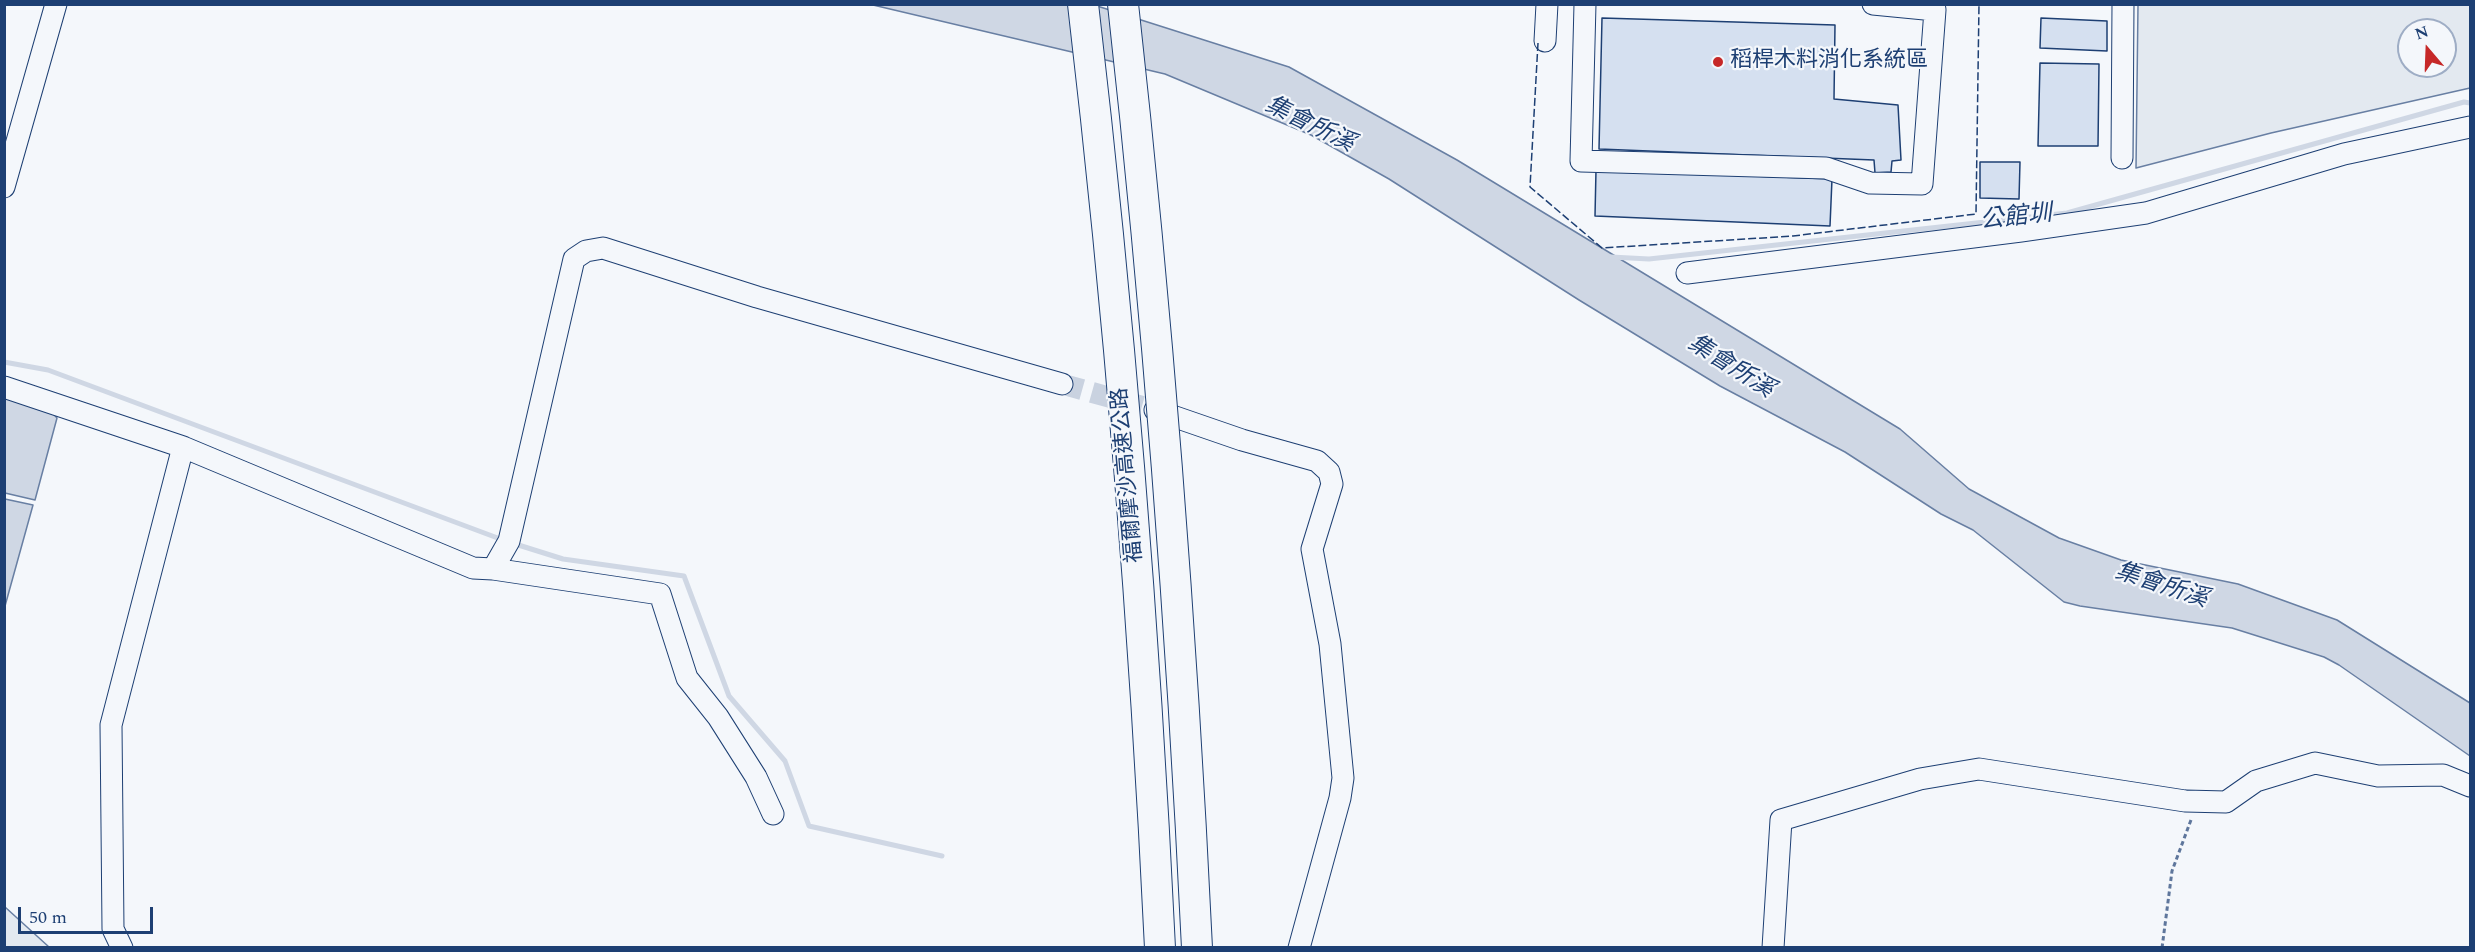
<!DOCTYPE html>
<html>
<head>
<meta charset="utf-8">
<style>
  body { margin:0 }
  #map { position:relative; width:2475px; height:952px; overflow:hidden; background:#f4f7fb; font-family:Spectral,serif }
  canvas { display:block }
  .frame { position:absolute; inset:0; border:6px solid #1d3f73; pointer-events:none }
  .north { position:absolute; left:2397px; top:18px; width:60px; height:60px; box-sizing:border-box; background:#f4f7fb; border:2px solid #9eadc5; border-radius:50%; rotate:341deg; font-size:16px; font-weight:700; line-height:24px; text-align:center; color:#1d3f73 }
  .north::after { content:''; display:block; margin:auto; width:21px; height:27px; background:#c62828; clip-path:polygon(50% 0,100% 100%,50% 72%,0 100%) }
  .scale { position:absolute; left:18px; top:907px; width:135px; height:27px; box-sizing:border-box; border:3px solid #1d3f73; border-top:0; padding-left:8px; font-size:18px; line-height:21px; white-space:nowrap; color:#1d3f73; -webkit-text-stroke:4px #f4f7fb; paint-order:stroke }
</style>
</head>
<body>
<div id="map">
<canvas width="2475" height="952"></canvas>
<div class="frame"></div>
<div class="north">N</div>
<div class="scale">50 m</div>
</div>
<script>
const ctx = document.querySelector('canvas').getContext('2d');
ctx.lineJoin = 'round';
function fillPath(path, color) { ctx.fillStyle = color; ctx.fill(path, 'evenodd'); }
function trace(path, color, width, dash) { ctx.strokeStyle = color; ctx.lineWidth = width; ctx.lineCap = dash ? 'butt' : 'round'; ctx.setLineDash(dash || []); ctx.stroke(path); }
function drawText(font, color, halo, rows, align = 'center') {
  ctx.font = font + ' Spectral,"Noto Sans TC",serif'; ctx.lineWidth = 4.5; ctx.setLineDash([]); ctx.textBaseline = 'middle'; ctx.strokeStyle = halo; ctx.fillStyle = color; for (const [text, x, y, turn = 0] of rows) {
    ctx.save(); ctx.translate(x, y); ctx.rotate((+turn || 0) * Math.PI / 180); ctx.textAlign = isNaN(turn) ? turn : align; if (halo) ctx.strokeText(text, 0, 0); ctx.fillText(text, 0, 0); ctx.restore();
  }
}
const green = new Path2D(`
  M2138,5H2470V88L2271,133L2136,168ZM2409,30H2445V66H2409Z
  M5,907L49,947H5Z`);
fillPath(green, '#e3e9f0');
trace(green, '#687fa3', 1.5);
const water = new Path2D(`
  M873,5H1094L1289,67L1457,160L1900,429L1969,489L2059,538L2121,560L2238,584L2337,620L2470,703V756L2339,665L2324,657L2232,628L2080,606L2064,602L1973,530L1941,514L1845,452L1720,386L1579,300L1389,179L1311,135L1165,74Z
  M5,399C21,400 46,404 57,418L35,500L5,493Z
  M5,499L33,505L5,606L4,499Z`);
fillPath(water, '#cfd7e4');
trace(water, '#687fa3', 1.5);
trace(new Path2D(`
  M1611,257L1649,259L2067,213L2464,102L2470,103
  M4,362L48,370L503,540
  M512,543L563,559L684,576L729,696L785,761L809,826L942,856`), '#cfd7e4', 5);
const building = new Path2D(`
  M1602,18L1835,25L1834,99L1898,105L1901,160L1892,161L1891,172L1875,173L1874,160L1599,149Z
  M2041,18L2107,21V51L2040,48Z
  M2040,63L2099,64L2098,146H2038Z
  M1980,162H2020L2019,199L1980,198Z
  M1596,170L1832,179L1830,226L1595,216Z`);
fillPath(building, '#d5e0f0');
trace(building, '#1d3f73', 1.5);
trace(new Path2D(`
  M1062,384L1155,410`), '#c9d2e0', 21, [21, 10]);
const minor = new Path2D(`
  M1585,4L1581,161L1826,168L1870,183L1922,184L1935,10L1934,4
  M1873,4L1935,10
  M1545,41L1547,4
  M2122,158L2123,4
  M4,187L56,4
  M1687,273L2021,231L2146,213L2344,154L2470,127
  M4,387L183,447L473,568L493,569L509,541L574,259L586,251L603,248L757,297L1062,384
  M1155,410L1242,440L1317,461L1329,472L1332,484L1312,549L1330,644L1343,778L1340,798L1299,948
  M493,569L660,594L687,678L718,717L756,777L773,814
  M122,948L113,929L111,725L183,447
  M1773,948L1781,820L1920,779L1979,769L2185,801L2226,802L2256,781L2315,763L2378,776L2443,775L2470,786`);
trace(minor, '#1d3f73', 23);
trace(new Path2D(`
  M2162,948L2172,871L2191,820`), '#5e769c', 3, [4.5, 3]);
trace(minor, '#f4f7fb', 21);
const highwayBridge = new Path2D(`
  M1083,4C1120,318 1145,632 1160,948
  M1123,4C1158,318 1182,633 1197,948`);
trace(highwayBridge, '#1d3f73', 32, []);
trace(highwayBridge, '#f4f7fb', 30);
trace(new Path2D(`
  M1538,43L1530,187L1602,248L1793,236L1976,214L1979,4`), '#1d3f73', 1.5, [8, 3]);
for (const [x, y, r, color] of [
  [1718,62,6,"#c62828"]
]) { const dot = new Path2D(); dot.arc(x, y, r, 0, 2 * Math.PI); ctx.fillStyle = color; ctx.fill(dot); trace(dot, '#f4f7fb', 2); }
drawText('22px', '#1d3f73', '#f4f7fb', [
  ["稻桿木料消化系統區",1730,62]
], 'left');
drawText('22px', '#1d3f73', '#f4f7fb', [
  ["福爾摩沙高速公路",1129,475,-95]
]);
drawText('italic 24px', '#1d3f73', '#f4f7fb', [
  ["集會所溪",1309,126,26],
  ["公館圳",2016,219,-6],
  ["集會所溪",1730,368,32],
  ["集會所溪",2161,587,18]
]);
</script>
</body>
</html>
